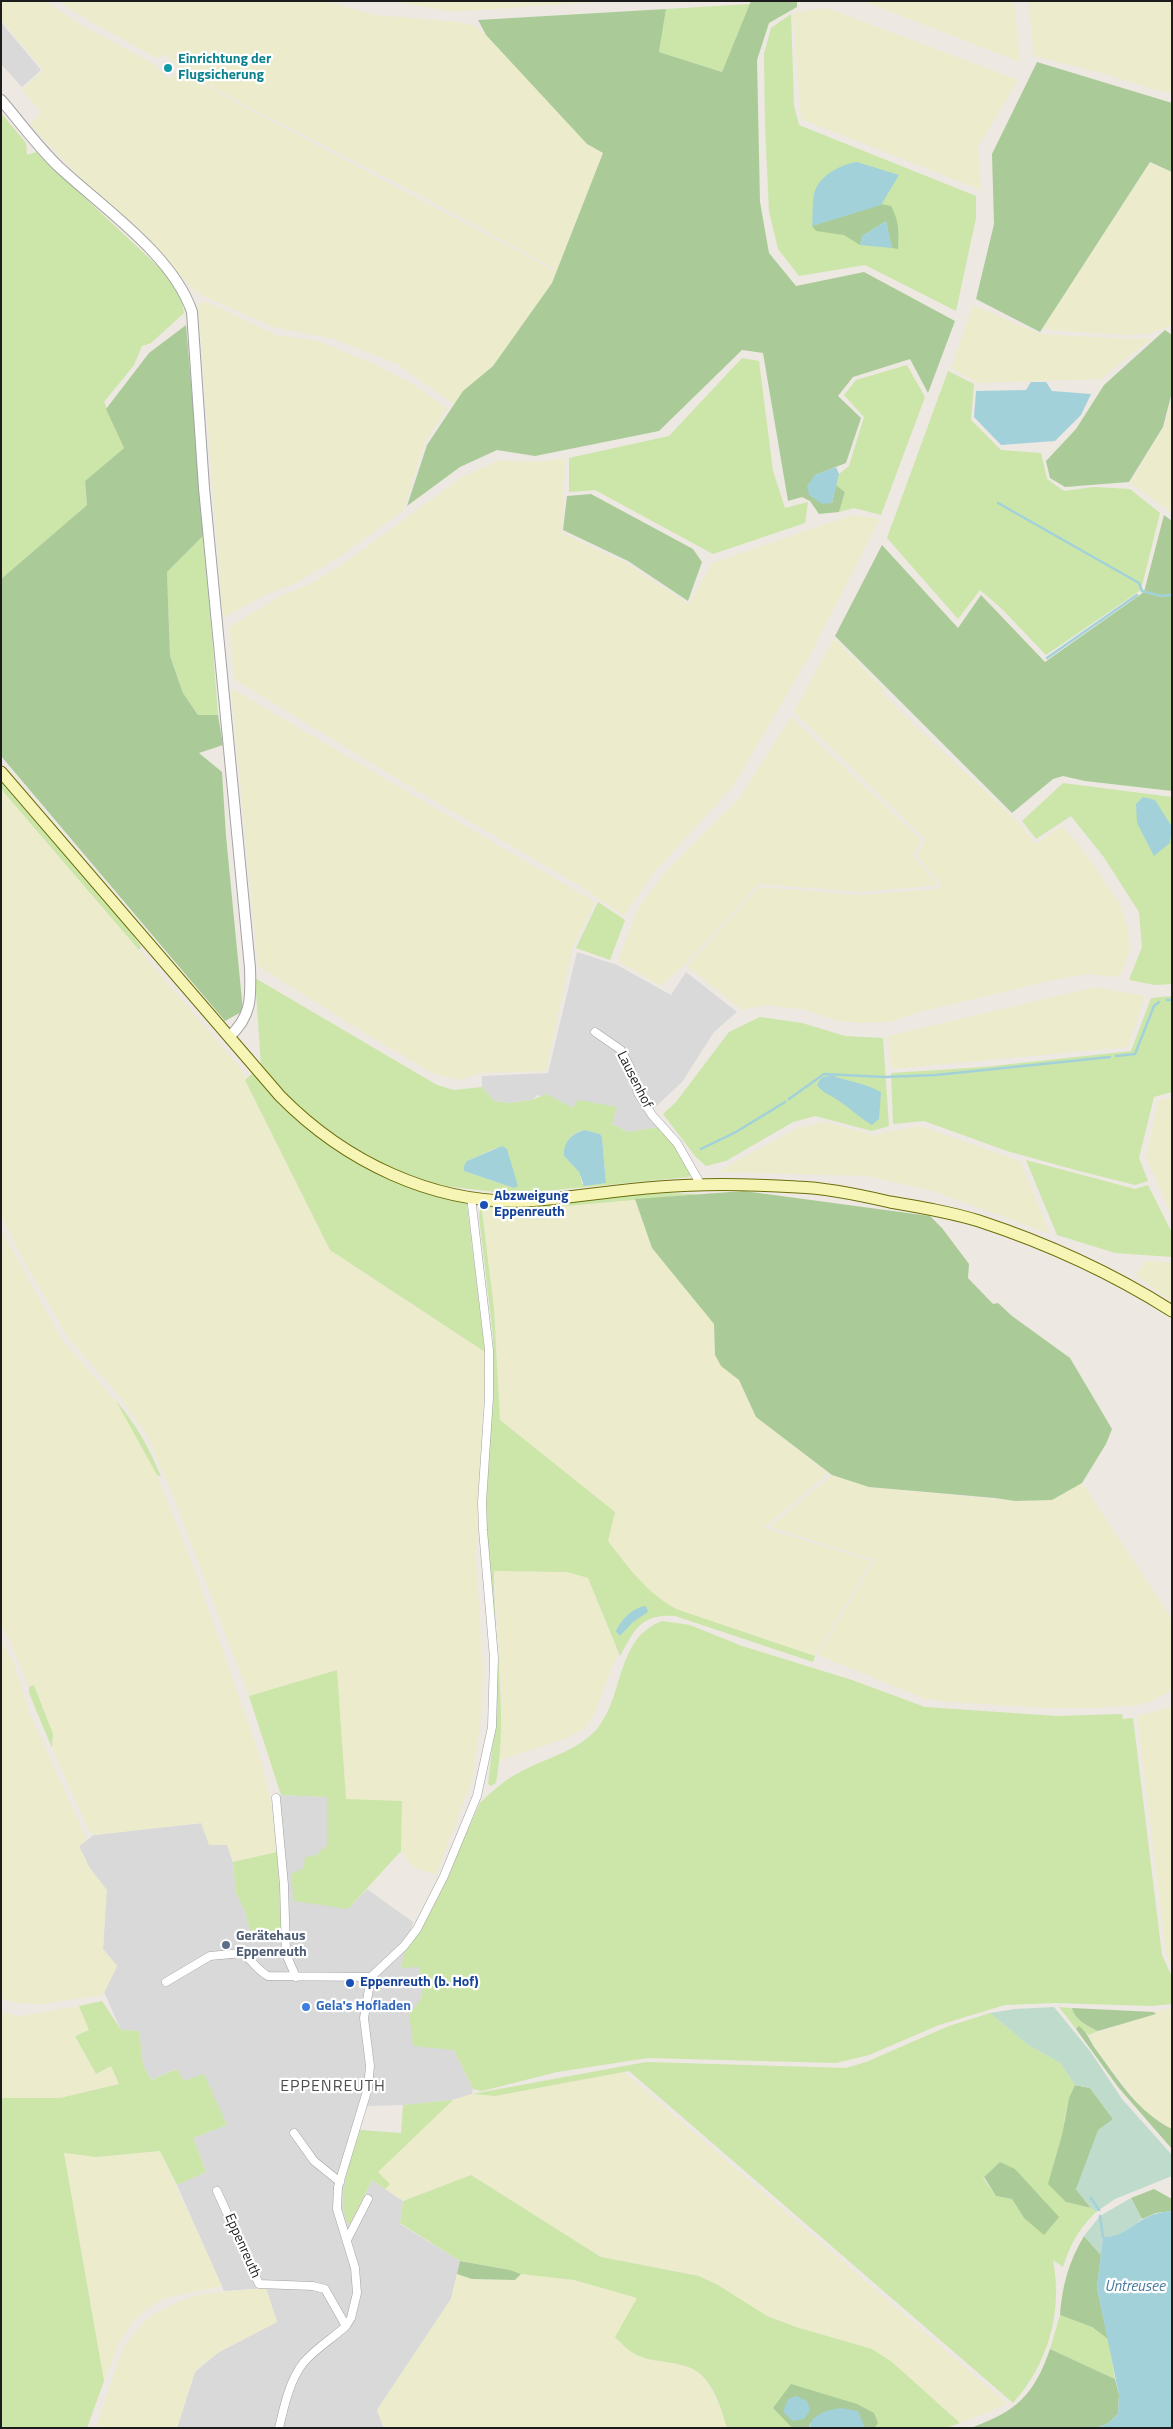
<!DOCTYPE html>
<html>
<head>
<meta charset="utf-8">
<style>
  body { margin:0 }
  #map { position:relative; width:1173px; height:2429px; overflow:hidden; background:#ede8e2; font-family:"Titillium Web",sans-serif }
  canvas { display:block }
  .frame { position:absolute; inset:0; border:2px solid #1c1c1c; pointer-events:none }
</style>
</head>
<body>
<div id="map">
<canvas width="1173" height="2429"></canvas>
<div class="frame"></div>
</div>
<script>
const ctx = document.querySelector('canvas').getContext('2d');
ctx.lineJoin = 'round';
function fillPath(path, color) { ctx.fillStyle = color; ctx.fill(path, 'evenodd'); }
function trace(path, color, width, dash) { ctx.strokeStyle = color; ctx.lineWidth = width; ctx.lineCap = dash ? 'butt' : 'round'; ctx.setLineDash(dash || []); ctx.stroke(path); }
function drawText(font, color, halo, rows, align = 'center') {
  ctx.font = font + ' "Titillium Web",sans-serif'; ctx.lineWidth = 4.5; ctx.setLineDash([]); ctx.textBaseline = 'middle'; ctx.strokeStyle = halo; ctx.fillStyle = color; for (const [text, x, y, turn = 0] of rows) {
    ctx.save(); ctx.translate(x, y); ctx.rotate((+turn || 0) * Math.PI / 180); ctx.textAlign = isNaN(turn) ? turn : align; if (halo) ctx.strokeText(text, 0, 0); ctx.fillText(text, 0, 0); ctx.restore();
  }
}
fillPath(new Path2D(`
  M1,22L41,70L22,87L1,64Z
  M577,952L617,965L671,995L686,972L737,1012L714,1032L682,1082L648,1114L659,1127L628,1132L612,1124L617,1107L573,1108L538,1095L532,1100L508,1103L494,1101L482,1087V1076L548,1073Z
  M281,1795L327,1797L328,1845L315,1856L348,1909L367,1889L413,1922L402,1968L419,1966L424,1989L418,2006L454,2050L473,2089L472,2094L453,2100L403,2105L367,2106L345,2182L346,2221L350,2224L372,2180L403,2201L400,2224L460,2261L451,2299L377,2410L384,2428H177L195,2372L219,2352L277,2322L266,2288L224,2291L177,2185L206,2172L193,2138L227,2125L184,2081L176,2069L151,2080L143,2065L139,2031L121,2030L104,1992L117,1966L103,1949L106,1890L89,1867L79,1846L94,1835L202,1823L227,1845L233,1862L236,1893L245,1912L252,1939L282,1933L273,1796Z`), '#dad9d9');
fillPath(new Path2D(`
  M1,1H45L83,26L154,64L168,79L177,73L188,77L557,272L552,283L493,366L463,391L454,404L397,364L334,339L273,327L195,292L145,238L85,183L30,125L41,112L22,90L43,70L1,20Z
  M58,1H324L376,15L459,22L475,26L486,35L587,144L603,153L557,270L416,193L189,76L165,54L157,58L93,23Z
  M393,1H609L452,12Z
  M863,1H1014L1020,62Z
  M1028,1H1172V93L1159,91L1102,73L1034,56Z
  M827,8L1018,80L978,147L981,190L801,119L793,13Z
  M1150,163L1172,173V325L1148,334L1123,335L1050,330L1044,326Z
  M205,301L276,335L319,341L376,365L414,385L447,408L425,442L403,511L342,555L296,583L261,597L223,618L198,306Z
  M973,305L1040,334L1128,339L1152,338L1101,379L979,383L951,369Z
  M1172,398V513L1130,483L1164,427Z
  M565,459L562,533L628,564L689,604L712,563L852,515L880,519L811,653L734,785L652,875L624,916L580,886L414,789L234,679L229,627L277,598L310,584L346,562L462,477L501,460L534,462Z
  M834,638L884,689L882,693L914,725L1013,817L1036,844L1062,826L1082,849L1120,904L1128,928L1130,951L1120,977L1089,974L1053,980L916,1013L890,1022L859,1023L833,1020L806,1010L767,1005L742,1010L687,966L759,887L859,895L937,889L942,886L917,856L925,839L794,712Z
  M231,688L595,902L572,949L546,1071L481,1073L460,1080L434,1074L358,1029L258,966Z
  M791,717L921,840L913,856L938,885L860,892L759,884L686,963L661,986L618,961L638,908L667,870L740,797Z
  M1,789L242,1070L245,1080L330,1250L485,1352L476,1558L483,1670L482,1712L472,1780L436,1875L413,1867L401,1851L402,1801L346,1800L337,1670L249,1696L173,1496L146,1433L114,1390L69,1339L22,1258L1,1215Z
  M1095,987L1145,996L1128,1047L891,1069L888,1036Z
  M1172,1097V1216L1146,1157L1158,1101Z
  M825,1122L873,1135L920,1126L1020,1161L1050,1234L933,1191L866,1176L717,1172L797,1128Z
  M635,1199L652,1248L714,1324L715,1355L721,1366L739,1380L756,1417L828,1473L764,1528L872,1561L815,1656L676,1609L658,1599L639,1581L608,1541L615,1512L500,1420L494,1309L482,1211L487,1208L533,1209Z
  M1,1229L62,1340L116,1401L157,1475L194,1568L261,1760L270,1797L277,1852L233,1862L227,1845H209L201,1823L94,1835L89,1831L52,1748L53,1734L35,1685L29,1687L10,1641L1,1627Z
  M1146,1261L1172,1262V1302L1136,1275Z
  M832,1475L869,1487L1015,1501L1052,1500L1082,1483L1172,1619V1690L1152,1701L1138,1705L1097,1708H1047L949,1702L925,1699L818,1655L875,1560L770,1527Z
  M494,1571L567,1572L588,1578L618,1652L593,1717L585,1728L567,1738L500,1760L501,1689Z
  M1,1641L13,1661L30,1714L87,1840L79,1846L89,1867L107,1890L103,1949L117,1966L103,1995L42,2004L17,2003L1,1999Z
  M1172,1707V1968L1166,1952L1137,1716Z
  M79,2006L89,2030L75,2036L96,2074L111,2066L119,2084L60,2098H1V2012L20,2016Z
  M1172,2008V2129L1146,2114L1095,2048L1089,2035L1155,2014L1154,2012Z
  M620,2071L624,2072L1006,2403L1001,2407L960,2423L892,2362L872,2349L796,2327L767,2316L718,2285L699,2276L601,2257L471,2175L403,2201L385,2189L389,2184L377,2172L453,2100L472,2094L495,2096Z
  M160,2151L222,2286L166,2298L147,2309L132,2323L120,2341L104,2381L64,2153L96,2157Z
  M457,2274L472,2279L515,2280L521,2274L549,2276L600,2286L637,2298L656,2360L676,2363L698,2372L708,2384L720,2406L727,2428H384L377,2410L451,2299Z
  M266,2288L277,2322L219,2352L195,2371L177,2428H96L122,2350L138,2328L149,2317L178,2302L201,2294Z`), '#ececcd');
fillPath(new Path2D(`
  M750,4L722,72L659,52L666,9Z
  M791,14L794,106L799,125L976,196V218L956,311L865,265L799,276L778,249L769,211L765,126L764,54L771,28Z
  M1,113L26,143L27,155L36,152L162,270L181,296L184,313L151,343L142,346L134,365L104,402L124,448L85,481L87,505L1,579Z
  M742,358L759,361L773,471L785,508L808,502L805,523L713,554L595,490L569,492V458L669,436Z
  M907,365L925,397L881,515L854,508L839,512L845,492L836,485L839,474L849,466L864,417L844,395L856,380Z
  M948,371L974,384L971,420L1001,450L1041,453L1047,479L1064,491L1094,487L1130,489L1160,513L1141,590L1046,655L1001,608L980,590L958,619L887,538Z
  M204,535L218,715H198L183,693L170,656L167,572Z
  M1,782L125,924L141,947L139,950L1,789Z
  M1063,783L1172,797V984L1155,985L1129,980L1142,947L1139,912L1103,856L1071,816L1036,839L1022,821Z
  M598,902L625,920L610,960L576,948Z
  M255,978L437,1085L454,1090L482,1087L494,1101L508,1103L532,1100L546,1094L573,1108L578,1100L617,1107L612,1124L628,1132L659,1127L680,1152L691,1173L689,1177L513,1194L444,1186L412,1177L377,1162L330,1133L292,1102L261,1065ZM584,1130L600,1134L602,1137L606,1183L582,1184L579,1172L564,1156C565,1142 569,1134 584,1130ZM496,1148L507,1149L514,1188L464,1171L467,1161Z
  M1172,996V1092L1154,1097L1139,1158L1148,1181L1135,1185L1079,1171L1007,1151L924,1121L893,1124L891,1073L984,1067L1131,1051L1151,998Z
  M760,1017L802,1023L845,1036L883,1038L889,1126L872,1131L815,1116L793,1122L726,1161L706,1166L695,1156L663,1114L676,1102L729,1032Z
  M254,1072L304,1126L351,1158L463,1199L467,1205L485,1352L330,1250L245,1080Z
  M1026,1160L1135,1189L1148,1185L1172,1233V1257L1115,1253L1057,1235Z
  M667,1193L700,1194L533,1209L487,1208L482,1211L494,1309L500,1420L615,1512L608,1541C629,1568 646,1592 676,1609L815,1656L813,1662L675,1616C641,1614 635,1629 620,1656L588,1578L567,1572L494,1571C493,1641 509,1713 496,1783L491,1786L488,1784L497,1707L496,1656L485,1523L493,1384V1336L479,1217L480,1209L485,1205Z
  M116,1401C136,1424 150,1449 161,1477L157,1475Z
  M662,1621L690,1625L742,1646L852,1680L925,1707L1057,1716L1122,1714L1123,1719L1133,1718L1162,1955L1172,1977V2004L1152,2006L1055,2003L1005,2005L939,2025L869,2055L836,2063L648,2058L557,2072L482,2091L473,2089L454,2050L413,2046L409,2013C427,1998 424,1987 419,1967L401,1968L408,1941L433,1906L480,1803C492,1791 507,1778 522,1771C548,1757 582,1750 600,1725C624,1692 617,1638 662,1621Z
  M337,1670L346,1799L402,1801L401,1851L348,1909L294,1901L291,1874L304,1868L305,1857L315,1856L327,1845V1797L281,1795L249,1696Z
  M34,1685L53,1734L52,1748L29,1693V1687Z
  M277,1852L282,1933L252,1939L245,1912L236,1893L233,1862Z
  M102,2001L121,2030L139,2031L143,2065L151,2080L177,2069L184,2081L204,2074L227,2125L193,2138L206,2172L177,2185L160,2151L96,2157L64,2153L104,2381L87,2428H1V2098H60L119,2084L111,2066L96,2074L75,2036L89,2030L79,2006Z
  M1059,2007L1072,2008C1074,2020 1088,2027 1098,2031L1089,2035L1079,2027L1076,2029Z
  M990,2013L1028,2045L1060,2063L1075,2085C1057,2122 1063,2162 1066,2202L1091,2208L1096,2212C1078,2230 1071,2243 1063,2267L1053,2260C1063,2312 1048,2364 1013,2403L629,2071L495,2096L472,2094L646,2062L846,2068L866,2062L949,2026ZM1000,2162L1024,2218L1012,2199L996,2196L983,2178Z
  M453,2100L378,2172L390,2184L385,2189L372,2180L350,2224L346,2221C338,2190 351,2160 360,2130L401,2133L403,2105Z
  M471,2175L601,2257L699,2276L718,2285L767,2316L796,2327L872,2349L892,2362L960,2423L946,2428H875L878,2423L773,2408L792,2428H727C721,2409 715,2386 699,2373C682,2360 658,2364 639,2356C629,2352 622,2344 615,2337L637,2298L574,2280L521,2274L510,2270L460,2261L400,2223L403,2201Z
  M1060,2315L1092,2327L1108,2339L1115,2379L1050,2349Z`), '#cbe6a8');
fillPath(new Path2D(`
  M751,1H797V7L769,23L757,60L760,202L769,253L796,286L864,272L955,321L928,393L910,359L853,377L838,396L861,418L846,463L815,475L832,503L836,485L845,492L839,512L819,514L810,501L802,497L788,501L763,353L742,350L659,431L535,456L497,450L460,467L407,506L427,445L463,391L493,366L552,283L603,153L587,144L486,35L478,20L666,9L659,52L722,72Z
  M1037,62L1172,103V172L1150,162L1040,332L976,299L994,224L992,154Z
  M881,204L891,206C899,220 899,233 898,249L892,248L886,221L862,236L860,245L844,235L816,231L812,226Z
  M186,325L204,535L167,572L170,656L183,693L198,715H218L223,745L199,753L222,772L226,836L243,1011L225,1021L1,756V579L87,505L85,481L124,448L106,409L149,353Z
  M1165,330L1172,335V392L1163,427L1129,482L1065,487L1050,478L1046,461L1076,429L1104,385Z
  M591,494L693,549L702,562L688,601L628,561L563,530L567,496Z
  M1164,515L1172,521V791L1085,781L1063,776L1053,779L1012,813L835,636L882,545L958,628L981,595L1045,662L1144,592Z
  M744,1191L930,1216L942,1228L969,1264L968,1278L993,1304L998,1303L1012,1316L1070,1358L1112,1429L1106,1444L1082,1483L1052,1500L1015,1501L995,1498L869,1487L832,1475L756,1417L739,1380L721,1366L715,1355L714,1324L652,1248L635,1199Z
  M1072,2008L1154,2012L1156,2014L1098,2031C1088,2027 1074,2019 1072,2008Z
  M1079,2026C1089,2034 1090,2042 1097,2051C1119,2081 1138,2112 1172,2129V2149L1118,2087L1076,2029Z
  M1075,2085L1090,2088L1113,2119L1076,2189L1091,2208L1066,2202L1048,2184L1062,2135L1069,2098Z
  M1000,2162L1015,2169L1059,2217L1044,2235L1024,2218L1012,2199L996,2196L984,2177Z
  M1154,2189L1172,2199V2211L1156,2213L1142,2219L1131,2198Z
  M1084,2236L1101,2255L1097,2288L1108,2339L1092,2327L1060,2315C1062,2286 1069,2261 1084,2236Z
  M460,2261L510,2270L521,2274L515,2280L472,2279L457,2274Z
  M1050,2349L1115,2379L1119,2395L1118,2414L1107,2424L1095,2428H971C1017,2411 1034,2395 1050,2349Z
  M791,2384L857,2404L874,2413L878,2423L875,2428L810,2423L809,2428H792L773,2408Z`), '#aacb97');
fillPath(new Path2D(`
  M1054,2007L1090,2051L1122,2099L1172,2155V2176L1115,2199L1096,2212L1091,2208L1076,2189L1098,2130L1113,2119L1090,2088L1075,2085L1060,2063L1028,2045L990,2013L1015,2009Z
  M1131,2198L1142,2219L1117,2237H1103L1101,2255L1084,2236L1100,2216Z`), '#bfdbcc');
fillPath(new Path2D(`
  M857,162L899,175L881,205L812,226C813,216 812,204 814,194C818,176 841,164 857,162Z
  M886,221L892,248L860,245L862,236Z
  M1031,382H1046L1052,391L1091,394L1081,415L1055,441L1001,445L974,417L976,391L1026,390Z
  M836,467L839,474L832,503L822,504L809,495L807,486L815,475Z
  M1143,797L1155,800L1172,827L1170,843L1154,856L1137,823L1136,804Z
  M831,1075C849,1082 865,1083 881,1092L879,1119L872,1125C857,1116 849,1107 836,1099C829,1094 823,1093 817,1085L821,1078Z
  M584,1130L600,1134L602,1137L606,1183L584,1186L579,1172L564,1156C563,1142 571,1134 584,1130Z
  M502,1146L507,1149L518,1186L514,1188L464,1171V1166L467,1161Z
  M646,1606L648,1612L633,1622L620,1636L616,1631C622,1619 633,1607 646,1606Z
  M1172,2211V2428H1095L1107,2424L1118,2414L1119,2395L1097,2288L1103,2237C1122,2237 1126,2229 1142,2220C1151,2214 1161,2212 1172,2211Z
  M797,2396L807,2401L810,2410L804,2419L793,2421L783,2412L788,2399Z
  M841,2408L858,2411L865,2428H809C812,2413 829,2410 841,2408Z`), '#a3d1da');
trace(new Path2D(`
  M998,503L1139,583L1142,591L1161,596L1172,595
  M1047,658L1137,595
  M1167,1000H1172
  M1116,1056L1135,1054L1154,1006L1159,1002
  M789,1099L824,1074L884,1077L936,1075L1110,1057
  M701,1149L736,1132L785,1102
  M1091,2198L1099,2210
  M1100,2216L1103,2237`), '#a3d1da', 2.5);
const minor = new Path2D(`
  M595,1032L621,1050L630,1067L638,1093L652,1115L677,1143L701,1185
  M276,1798L284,1885L286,1954L296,1977
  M166,1982L210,1956L242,1953C252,1960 257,1970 268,1976L371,1977
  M294,2133L314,2161L340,2182
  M217,2191L259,2284L313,2286L325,2289L346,2326
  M347,2240L368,2199
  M279,2428C284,2406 290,2379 304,2362C316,2348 333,2338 346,2326L351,2318L357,2293L355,2268L337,2209L338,2187L368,2088L370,2066L364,2018L371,1977L404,1946L417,1929L444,1876L477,1796L492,1727L494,1658L483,1530L482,1502L489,1398V1350L471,1197`);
const tertiary = new Path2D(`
  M1,100C20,122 38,147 59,167C103,208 173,255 192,312L204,488L250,968C251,998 252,1016 229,1037`);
const secondary = new Path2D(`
  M1,772L280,1096C344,1161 433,1205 527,1201C571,1198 615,1190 659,1187C704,1183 751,1184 797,1187C828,1188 860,1195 890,1202C920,1207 950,1212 979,1221C1046,1243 1112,1273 1172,1311`);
trace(minor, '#a3a3a3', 9);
trace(tertiary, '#a3a3a3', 12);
trace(secondary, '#6a6e08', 13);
trace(minor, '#fff', 8);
trace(tertiary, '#fff', 10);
trace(secondary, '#f7f5b6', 11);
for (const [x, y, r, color] of [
  [168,68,5,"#0f9aa8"],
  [484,1205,5,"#1a4fb4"],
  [226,1945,5,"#5c6f8a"],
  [350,1983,5,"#1a4fb4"],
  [306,2007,5,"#3f7fe0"]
]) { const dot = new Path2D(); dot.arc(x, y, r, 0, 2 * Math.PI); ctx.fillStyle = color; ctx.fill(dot); trace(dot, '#fff', 2); }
drawText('bold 14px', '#0d838f', '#fff', [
  ["Einrichtung der",178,60],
  ["Flugsicherung",178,76]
], 'left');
drawText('14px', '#1c1c1c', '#fff', [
  ["Lausenhof",634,1080,63],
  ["Eppenreuth",242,2246,66]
]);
drawText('bold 14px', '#164399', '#fff', [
  ["Abzweigung",494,1197],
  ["Eppenreuth",494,1213],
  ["Eppenreuth (b. Hof)",360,1983]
], 'left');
drawText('bold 14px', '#4e5e75', '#fff', [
  ["Gerätehaus",236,1937],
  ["Eppenreuth",236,1953]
], 'left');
drawText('bold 14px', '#366cbe', '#fff', [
  ["Gela's Hofladen",316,2007]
], 'left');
drawText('italic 15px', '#497aa0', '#fff', [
  ["Untreusee",1135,2287]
]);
ctx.letterSpacing = '1px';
drawText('16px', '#4f4f4f', '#fff', [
  ["EPPENREUTH",333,2087]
]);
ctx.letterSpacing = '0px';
</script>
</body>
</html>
